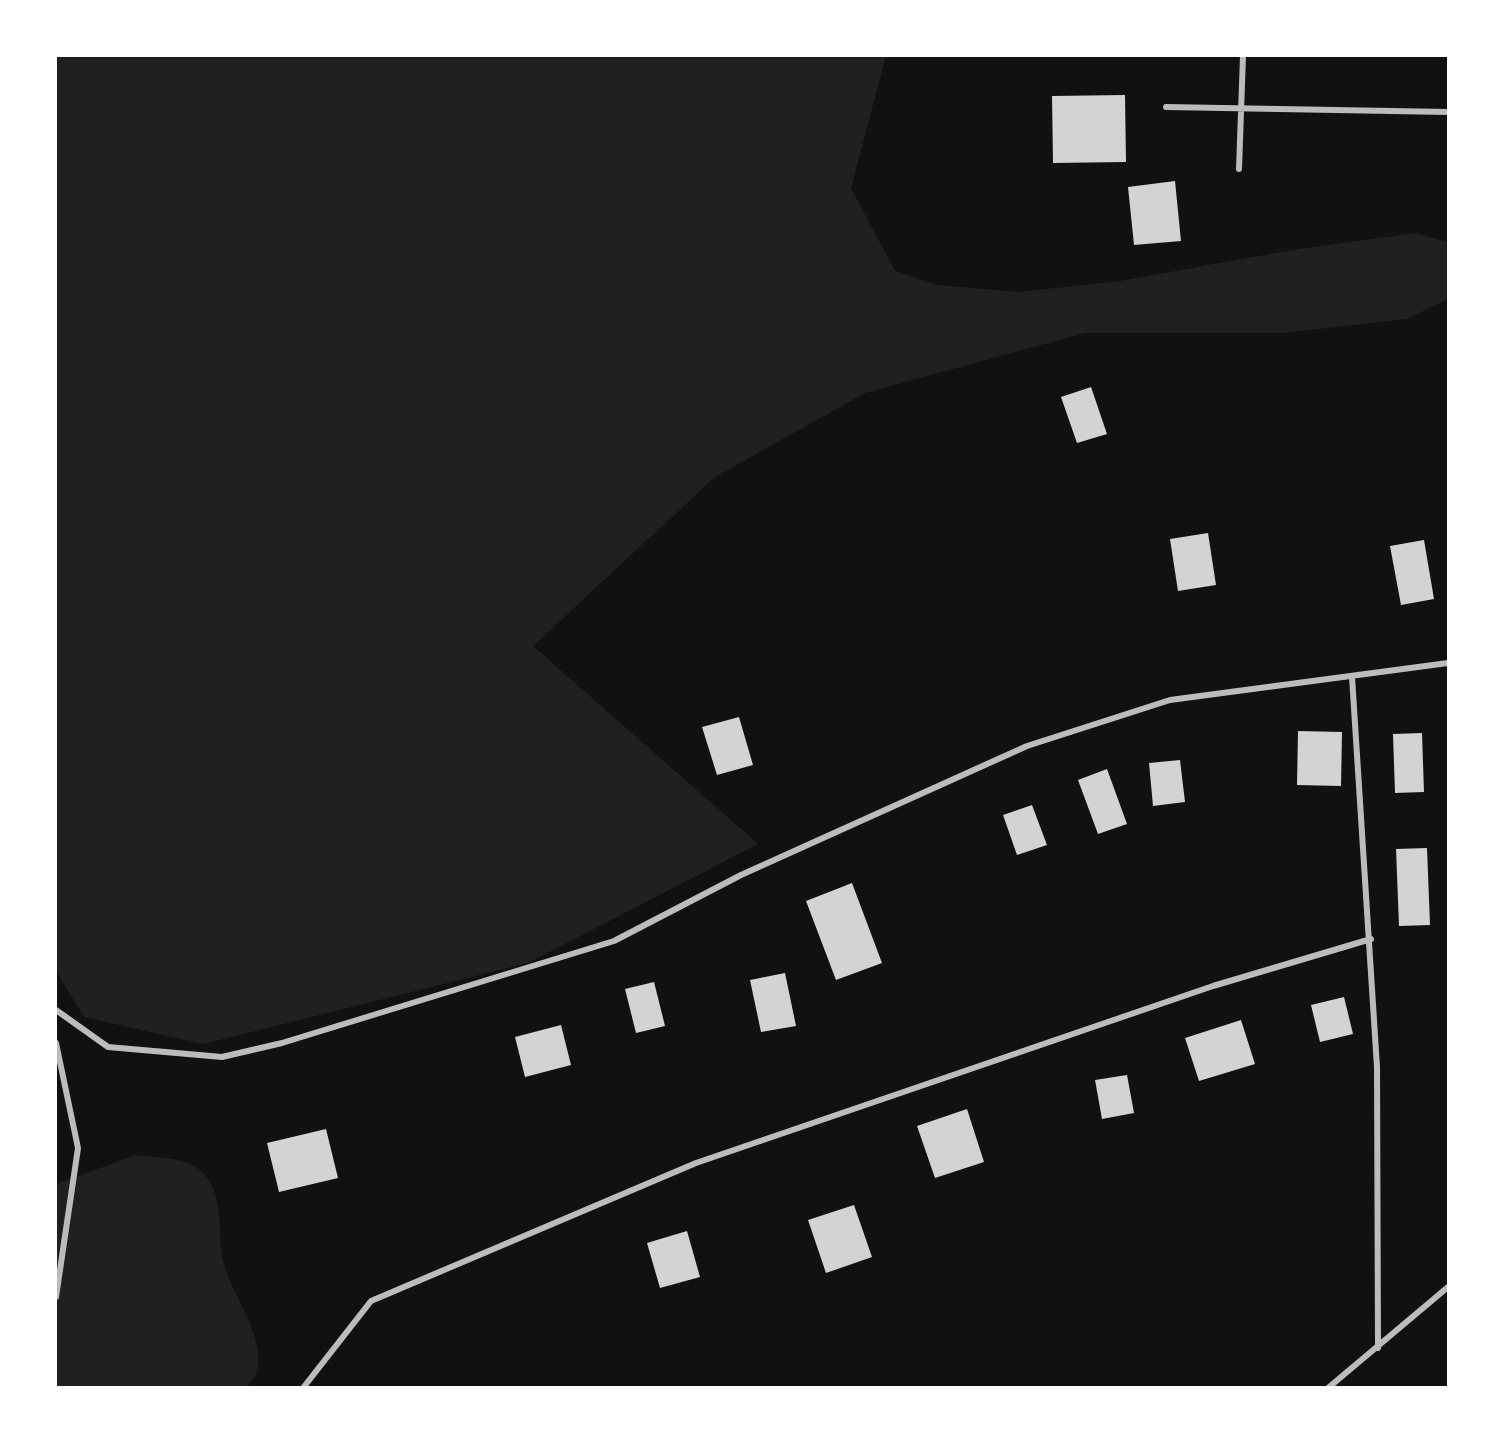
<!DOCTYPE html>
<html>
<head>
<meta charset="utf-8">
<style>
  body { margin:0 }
  #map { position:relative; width:1504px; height:1443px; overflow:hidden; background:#111; font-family:"Golos Text",sans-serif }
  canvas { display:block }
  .frame { position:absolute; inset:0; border:57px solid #fff; pointer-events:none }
</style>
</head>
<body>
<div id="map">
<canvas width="1504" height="1443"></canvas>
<div class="frame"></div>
</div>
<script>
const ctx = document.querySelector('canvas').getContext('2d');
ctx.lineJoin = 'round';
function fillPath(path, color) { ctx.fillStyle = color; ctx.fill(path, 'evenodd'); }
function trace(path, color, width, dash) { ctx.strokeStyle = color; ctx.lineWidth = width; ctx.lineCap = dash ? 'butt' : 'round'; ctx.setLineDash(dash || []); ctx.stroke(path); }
fillPath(new Path2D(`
  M56,56H886L851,188L895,271L938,285L1019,292L1120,281L1292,250L1415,233L1448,242V299L1407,319L1283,333H1085L865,393L715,477L533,646L758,844L528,963L203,1044L84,1017L56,971Z
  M136,1155C158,1158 189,1156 205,1175C227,1202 215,1237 225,1268C235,1300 280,1358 246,1388L56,1387V1184Z`), '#202020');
fillPath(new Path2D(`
  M1125,95L1126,162L1053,163L1052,96Z
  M1175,181L1181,241L1134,245L1128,187Z
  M1091,387L1107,434L1077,443L1061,397Z
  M1208,533L1216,585L1178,591L1170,539Z
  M1424,540L1434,599L1401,605L1390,546Z
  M739,717L753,765L717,775L702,727Z
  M1298,731L1342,732L1341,786L1297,785Z
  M1422,733L1424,792L1395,793L1393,734Z
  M1180,760L1185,802L1153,806L1149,763Z
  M1107,769L1127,824L1098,834L1078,780Z
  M1032,805L1047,845L1017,855L1003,815Z
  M1427,848L1430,925L1399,926L1396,849Z
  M852,883L882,963L836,980L806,901Z
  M785,973L796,1026L761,1032L750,980Z
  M654,982L665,1026L636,1033L625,989Z
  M1344,997L1353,1034L1320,1042L1311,1005Z
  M1241,1020L1255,1064L1199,1081L1185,1038Z
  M561,1025L571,1065L525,1077L515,1037Z
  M1127,1075L1134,1113L1102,1119L1095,1080Z
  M967,1109L984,1162L935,1178L917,1126Z
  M326,1129L338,1178L279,1192L267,1143Z
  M854,1205L872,1257L826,1273L808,1220Z
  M687,1231L700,1277L660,1288L647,1243Z`), '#d3d3d3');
trace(new Path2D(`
  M1166,107L1448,112
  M1239,169L1243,56
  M1352,677L1377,1067L1378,1348
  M56,1010L108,1047L222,1057L282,1043L614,941L741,875L1027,746L1170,700L1448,663
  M56,1043L78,1148L56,1297
  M303,1388L371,1301L696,1163L1213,986L1371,939
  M1328,1388L1448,1287`), '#bcbcbc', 6);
</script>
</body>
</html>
